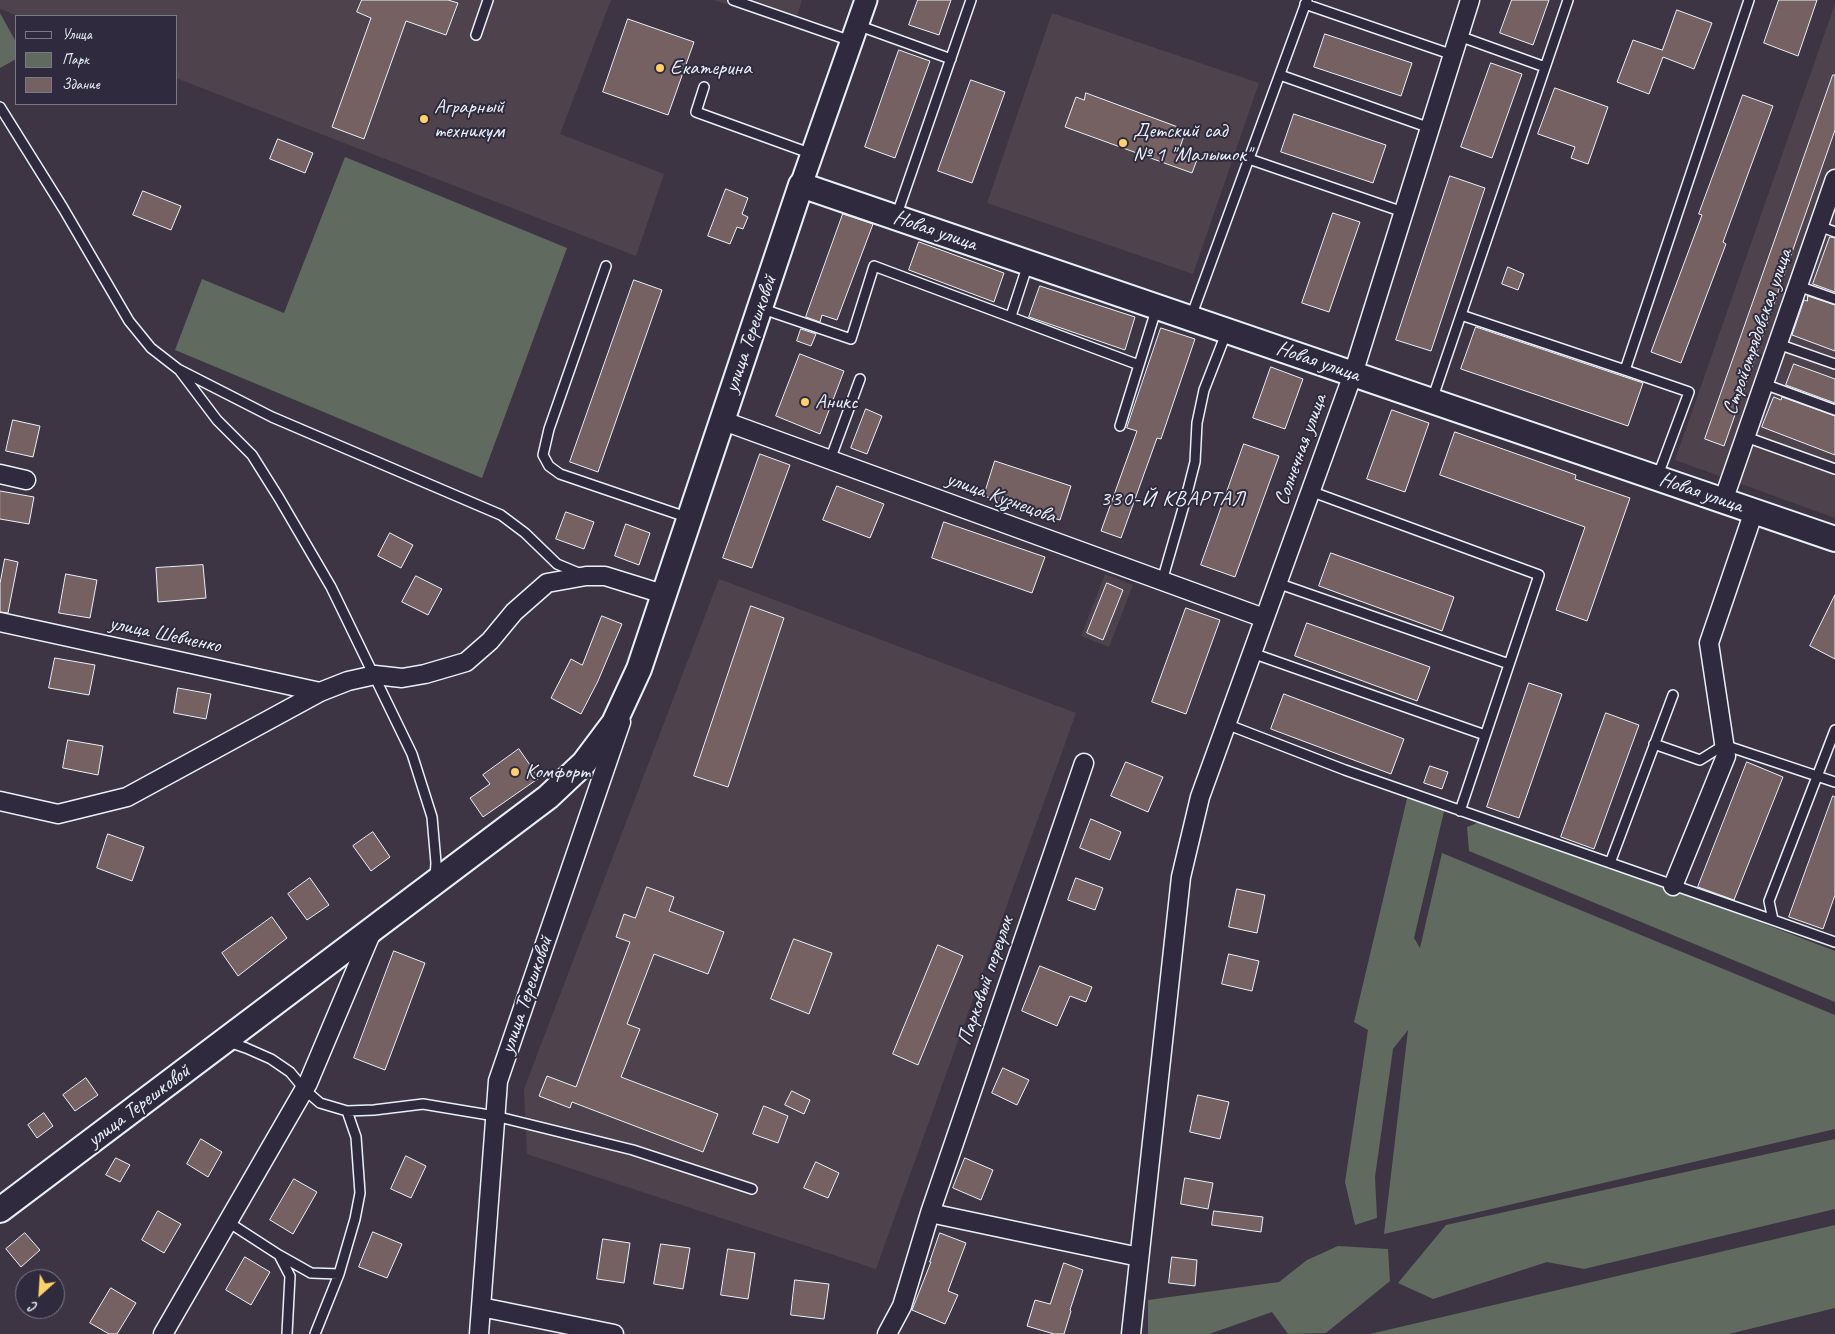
<!DOCTYPE html>
<html>
<head>
<meta charset="utf-8">
<style>
  body { margin:0 }
  #map { position:relative; width:1835px; height:1334px; overflow:hidden; background:#3d3544; font-family:Caveat,sans-serif }
  canvas { display:block }
  .legend { position:absolute; left:15px; top:15px; width:162px; height:90px; box-sizing:border-box; background:#2f2a3d; border:1px solid #797a88; margin:0; padding:6px 9px; list-style:none; font-size:15px; color:#e8f1f8 }
  .legend li { display:flex; align-items:center; gap:10px; height:25px }
  .legend b { width:25px; border:1px solid #797a88 }
  .north { position:absolute; left:15px; top:1269px; width:50px; height:50px; box-sizing:border-box; background:#2f2a3d; border:1px solid #797a88; border-radius:50%; rotate:206deg; font-size:14px; font-weight:700; line-height:20px; text-align:center; color:#e8f1f8 }
  .north::after { content:''; display:block; margin:auto; width:18px; height:22px; background:#ffd166; clip-path:polygon(50% 0,100% 100%,50% 72%,0 100%) }
</style>
</head>
<body>
<div id="map">
<canvas width="1835" height="1334"></canvas>
<ul class="legend">
<li><b style="height:6px;background:#2f2a3d"></b>Улица</li>
<li><b style="height:14px;background:#616a5e"></b>Парк</li>
<li><b style="height:14px;background:#756162"></b>Здание</li>
</ul>
<div class="north">С</div>
</div>
<script>
const ctx = document.querySelector('canvas').getContext('2d');
ctx.lineJoin = 'round';
function fillPath(path, color) { ctx.fillStyle = color; ctx.fill(path, 'evenodd'); }
function trace(path, color, width, dash) { ctx.strokeStyle = color; ctx.lineWidth = width; ctx.lineCap = dash ? 'butt' : 'round'; ctx.setLineDash(dash || []); ctx.stroke(path); }
function drawText(font, color, halo, rows, align = 'center') {
  ctx.font = font + ' Caveat,sans-serif'; ctx.lineWidth = 4; ctx.setLineDash([]); ctx.textBaseline = 'middle'; ctx.strokeStyle = halo; ctx.fillStyle = color; for (const [text, x, y, turn = 0] of rows) {
    ctx.save(); ctx.translate(x, y); ctx.rotate((+turn || 0) * Math.PI / 180); ctx.textAlign = isNaN(turn) ? turn : align; if (halo) ctx.strokeText(text, 0, 0); ctx.fillText(text, 0, 0); ctx.restore();
  }
}
fillPath(new Path2D(`
  M0,0H611L560,134L664,174L636,256L176,78V16H18L0,9Z
  M714,0H802L794,26Z
  M1835,4V518L1675,460Z
  M1052,13L1259,83L1193,274L987,203Z
  M1105,574L1133,585L1109,647L1081,636Z
  M719,579L1076,713L876,1269L527,1154L524,1089Z`), '#4e424d');
fillPath(new Path2D(`
  M0,13L16,42V59L0,68Z
  M345,157L567,248L482,478L175,350L202,279L284,313Z
  M1409,790L1446,803L1414,938L1420,948L1442,853L1835,1015V1129L1384,1234L1408,1030L1393,1049L1375,1177L1377,1218L1355,1225L1345,1182L1368,1030L1354,1022Z
  M1489,818L1835,951V1002L1469,851L1467,827Z
  M1835,1139V1209L1584,1269L1547,1262L1433,1299L1398,1283L1446,1225Z
  M1835,1225V1308L1729,1334H1370Z
  M1338,1246L1388,1249L1390,1281L1326,1333L1288,1334L1272,1312L1209,1334H1148V1300L1279,1282L1307,1260Z`), '#616a5e');
const building = new Path2D(`
  M362,0H448L458,3L446,35L406,21L364,139L332,127L371,18L357,12Z
  M918,0H951L939,35L909,25Z
  M1512,0H1549L1533,45L1500,33Z
  M1779,0H1817L1798,56L1764,43Z
  M1677,10L1712,23L1694,69L1663,57L1649,94L1617,82L1633,40L1662,50Z
  M628,19L694,42L668,115L603,92Z
  M1325,34L1412,63L1401,96L1314,67Z
  M899,50L930,61L895,158L865,147Z
  M1491,63L1522,74L1492,158L1461,147Z
  M1833,75H1835V130L1724,446L1705,439Z
  M971,80L1005,92L972,183L938,171Z
  M1555,88L1608,107L1588,164L1571,158L1575,147L1538,134Z
  M1086,93L1186,130L1179,150L1198,157L1192,173L1065,127L1076,97L1084,100Z
  M1743,95L1773,106L1723,242L1726,244L1681,363L1651,352L1702,215L1699,214Z
  M1294,114L1386,145L1373,183L1281,152Z
  M278,139L313,153L305,173L270,159Z
  M1450,176L1485,188L1431,351L1396,340Z
  M726,189L748,198L742,214L748,217L743,229L737,227L730,244L708,236Z
  M143,191L181,206L171,230L133,215Z
  M1333,213L1360,222L1329,312L1302,303Z
  M843,214L873,224L837,320L822,315L820,322L806,317Z
  M1830,237L1835,238V292L1813,284Z
  M919,242L1004,273L994,302L909,270Z
  M1508,267L1524,274L1518,290L1502,284Z
  M634,280L662,290L598,472L570,462Z
  M1040,286L1135,317L1125,350L1029,317Z
  M1808,296L1835,305V351L1792,335L1804,300L1807,301Z
  M1476,327L1643,383L1628,426L1461,369Z
  M1161,328L1195,339L1161,439L1157,438L1121,538L1101,531L1137,431L1127,428Z
  M801,329L816,334L811,346L797,341Z
  M800,354L844,371L820,434L776,416Z
  M1794,364L1835,379V403L1786,385Z
  M1271,367L1303,379L1285,429L1253,418Z
  M1774,397L1781,400L1782,397L1835,416V455L1762,427Z
  M866,409L882,416L867,454L851,448Z
  M1392,410L1429,423L1405,492L1367,479Z
  M13,420L40,426L33,457L6,451Z
  M1455,432L1576,475L1575,479L1630,498L1587,621L1556,610L1585,527L1440,475Z
  M1244,444L1279,456L1235,577L1201,565Z
  M760,454L790,465L752,568L723,558Z
  M995,461L1071,486L1060,520L984,496Z
  M837,486L884,504L870,538L823,520Z
  M0,491L34,497L29,524L0,519Z
  M566,512L594,522L584,549L556,539Z
  M944,522L1045,557L1032,593L932,558Z
  M626,524L650,533L639,565L615,556Z
  M390,533L413,545L401,568L378,556Z
  M1331,553L1454,597L1442,631L1319,586Z
  M5,559L18,562L8,613L0,612V584Z
  M203,565L206,598L158,602L156,568Z
  M66,574L97,580L90,618L59,613Z
  M416,576L442,589L428,615L402,602Z
  M1107,583L1123,590L1103,640L1087,633Z
  M1835,595V659L1810,646Z
  M751,606L784,618L728,787L694,776Z
  M1186,608L1220,620L1186,714L1152,702Z
  M602,616L622,624L598,681L581,714L551,698L571,659L582,665Z
  M1307,623L1430,667L1417,701L1295,656Z
  M55,658L95,665L89,695L49,688Z
  M1529,683L1562,694L1519,818L1487,807Z
  M178,688L211,694L206,719L174,713Z
  M1284,694L1404,739L1391,774L1271,729Z
  M1606,713L1639,725L1594,849L1561,837Z
  M68,740L103,746L98,775L63,768Z
  M519,749L539,778L483,817L470,798L490,784L483,775Z
  M1126,762L1163,777L1148,812L1111,796Z
  M1747,762L1783,777L1734,900L1698,887Z
  M1430,766L1448,772L1442,789L1424,783Z
  M1833,796L1835,797V895L1823,929L1789,917Z
  M1091,819L1121,832L1110,860L1080,848Z
  M373,832L390,857L371,871L353,846Z
  M108,834L144,847L132,881L97,868Z
  M310,878L329,905L307,920L288,894Z
  M1076,878L1103,888L1095,910L1068,900Z
  M647,887L674,897L669,911L724,932L708,974L654,954L627,1024L640,1029L621,1077L718,1114L703,1152L572,1102L570,1108L539,1096L547,1076L576,1087L630,942L616,937L624,914L635,918Z
  M1237,889L1265,895L1257,933L1229,927Z
  M272,917L287,938L238,976L222,953Z
  M794,939L832,953L809,1014L771,999Z
  M938,945L963,956L918,1065L893,1054Z
  M394,951L425,963L385,1070L354,1058Z
  M1229,954L1259,961L1252,991L1222,984Z
  M1040,966L1092,987L1086,1002L1070,996L1057,1026L1022,1011Z
  M1003,1068L1029,1080L1017,1105L992,1093Z
  M86,1078L98,1095L75,1111L63,1095Z
  M792,1091L810,1100L804,1114L785,1105Z
  M1198,1095L1229,1102L1220,1139L1190,1132Z
  M764,1106L788,1116L778,1143L753,1134Z
  M44,1113L53,1126L37,1138L28,1125Z
  M201,1139L222,1152L208,1177L187,1164Z
  M406,1156L426,1166L411,1198L391,1189Z
  M116,1158L130,1165L120,1182L106,1175Z
  M965,1158L993,1170L981,1200L953,1188Z
  M816,1162L839,1173L828,1198L804,1188Z
  M1185,1178L1213,1183L1208,1209L1181,1204Z
  M294,1179L317,1192L293,1234L270,1220Z
  M158,1211L181,1224L164,1253L142,1240Z
  M1214,1211L1263,1217L1261,1232L1212,1225Z
  M373,1232L402,1244L387,1278L359,1267Z
  M25,1233L40,1250L21,1267L6,1249Z
  M940,1233L966,1243L948,1291L958,1295L945,1324L912,1310L931,1262H930Z
  M603,1239L630,1243L624,1283L597,1279Z
  M661,1244L690,1248L683,1289L654,1284Z
  M728,1249L755,1253L748,1299L721,1295Z
  M245,1257L270,1272L251,1305L226,1290Z
  M1172,1257L1197,1260L1195,1286L1169,1283Z
  M1064,1263L1083,1270L1070,1310L1071,1311L1064,1334H1054L1027,1326L1035,1300L1050,1304Z
  M795,1280L829,1284L824,1319L791,1315Z
  M111,1288L136,1303L117,1334H109L90,1323Z`);
fillPath(building, '#756162');
trace(building, '#e8f1f8', 1);
const service = new Path2D(`
  M733,0L851,41
  M1305,4L1453,55
  M857,25L951,59
  M476,35L488,0
  M1459,36L1545,67
  M1280,75L1430,128
  M704,87L696,112L812,154
  M0,107L63,208L129,321L151,348L178,369L272,417L501,515L525,533L557,564L581,574
  M1249,159L1403,212
  M896,217L971,0
  M1819,226L1835,232
  M606,266L549,429L543,455L549,466L560,474L689,518
  M1798,286L1835,299
  M760,308L851,339L874,266L1139,365
  M1461,315L1625,370
  M1011,316L1028,264
  M1191,317L1307,0
  M1778,344L1835,364
  M180,371L217,420L252,455L279,498L331,587L412,754L432,817L436,863L435,877
  M1764,384L1835,410
  M1432,400L1568,0
  M1120,426L1157,307
  M1746,437L1835,469
  M830,460L860,379
  M1657,478L1689,392L1625,370L1749,0
  M1310,491L1539,575L1460,811
  M1162,581L1184,505L1195,462L1197,423L1204,390L1227,331
  M1277,583L1509,664
  M1252,653L1485,735
  M1226,724L1345,770L1773,920
  M1835,730L1769,901L1773,920L1835,942
  M1654,744L1700,760L1724,745L1835,782
  M1610,863L1673,695
  M229,1042L246,1048L271,1059L290,1072L305,1090L320,1103L347,1111L374,1110L423,1104L495,1116L633,1150L752,1189
  M228,1222L279,1255L290,1276L287,1334
  M279,1255L311,1273L339,1274
  M315,1334L339,1274L355,1219L360,1193L356,1137L347,1111`);
const minor = new Path2D(`
  M721,420L1264,618
  M0,474L26,480
  M1723,501L1835,179
  M0,622L320,692
  M0,801L58,814L127,797L320,692L348,681L375,675L402,678L425,674L466,662L490,641L514,612L547,583L586,576H605L663,594
  M1673,886L1726,756L1709,643L1754,511
  M930,1213L1139,1257
  M481,1307L614,1334
  M163,1334L308,1083L373,929
  M479,1334L498,1081L621,722
  M887,1334L902,1306L930,1213L1084,763
  M1131,1334L1181,877L1200,797L1353,374L1470,0`);
const tertiary = new Path2D(`
  M801,185L866,0`);
const secondary = new Path2D(`
  M0,1210L548,797L584,763L614,723L639,669L801,185L1835,539`);
trace(service, '#e8f1f8', 12);
trace(minor, '#e8f1f8', 21);
trace(tertiary, '#e8f1f8', 25);
trace(secondary, '#e8f1f8', 28);
trace(service, '#2f2a3d', 9);
trace(minor, '#2f2a3d', 18);
trace(tertiary, '#2f2a3d', 21);
trace(secondary, '#2f2a3d', 24);
for (const [x, y, r, color] of [
  [660,68,5,"#ffd166"],
  [424,119,5,"#ffd166"],
  [1123,143,5,"#ffd166"],
  [805,402,5,"#ffd166"],
  [515,772,5,"#ffd166"]
]) { const dot = new Path2D(); dot.arc(x, y, r, 0, 2 * Math.PI); ctx.fillStyle = color; ctx.fill(dot); trace(dot, '#2f2a3d', 2); }
drawText('21px', '#e8f1f8', '#2f2a3d', [
  ["Екатерина",670,68],
  ["Аграрный",434,107],
  ["техникум",434,131],
  ["Детский сад",1133,131],
  ["№ 1 \"Малышок\"",1133,155],
  ["Аникс",815,402],
  ["Комфорт",525,772]
], 'left');
drawText('21px', '#e8f1f8', '#2f2a3d', [
  ["Новая улица",935,231,19],
  ["Стройотрядовская улица",1758,332,-71],
  ["улица Терешковой",751,334,-71],
  ["Новая улица",1318,362,19],
  ["Солнечная улица",1301,450,-70],
  ["Новая улица",1701,493,19],
  ["улица Кузнецова",1001,498,20],
  ["улица Шевченко",165,635,12],
  ["Парковый переулок",986,981,-71],
  ["улица Терешковой",527,995,-71],
  ["улица Терешковой",139,1106,-37]
]);
ctx.letterSpacing = '1px';
drawText('22px', '#e8f1f8', '#2f2a3d', [
  ["330-Й КВАРТАЛ",1173,499]
]);
ctx.letterSpacing = '0px';
</script>
</body>
</html>
